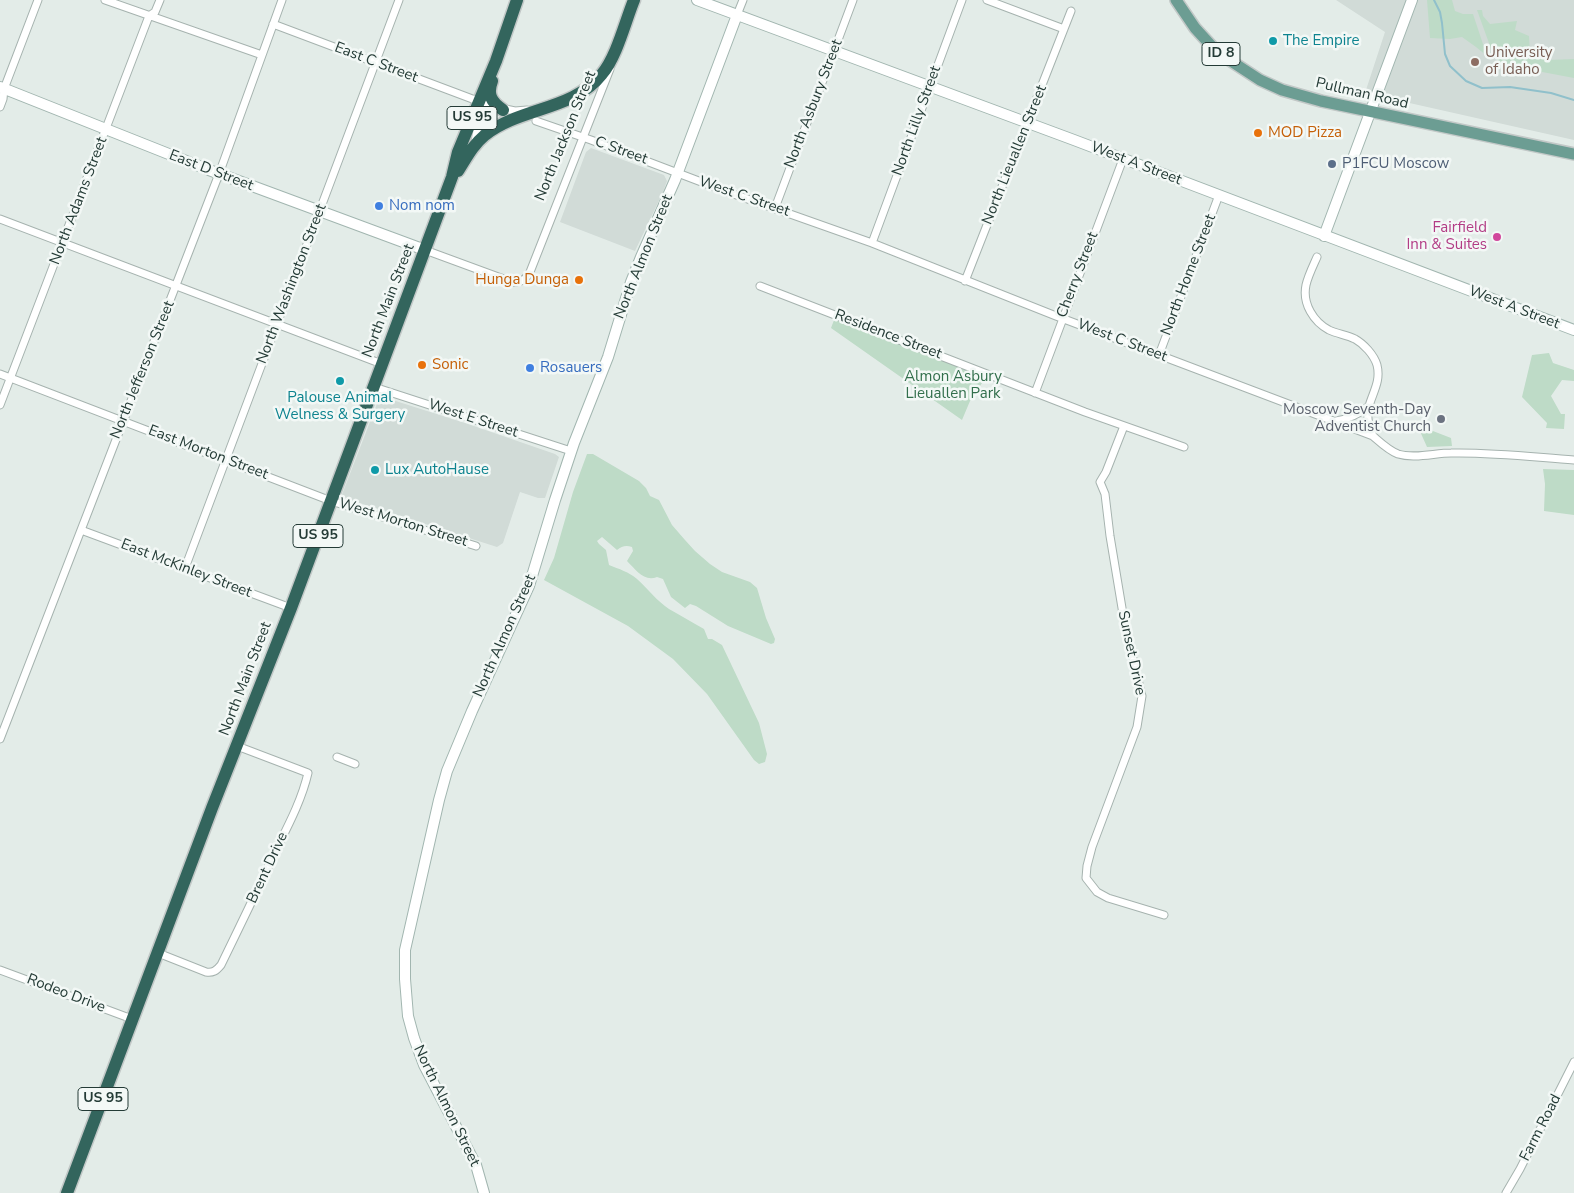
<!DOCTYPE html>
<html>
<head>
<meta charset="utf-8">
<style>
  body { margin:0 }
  canvas { display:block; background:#e3ece8 }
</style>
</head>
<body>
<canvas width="1574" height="1193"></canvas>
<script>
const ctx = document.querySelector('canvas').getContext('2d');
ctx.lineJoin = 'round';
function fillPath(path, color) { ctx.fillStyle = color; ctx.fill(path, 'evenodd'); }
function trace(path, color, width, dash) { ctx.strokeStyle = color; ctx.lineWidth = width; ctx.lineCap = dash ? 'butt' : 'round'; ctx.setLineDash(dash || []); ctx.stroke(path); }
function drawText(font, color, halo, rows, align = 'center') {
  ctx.font = font + ' "Nunito Sans",sans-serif'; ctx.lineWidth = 5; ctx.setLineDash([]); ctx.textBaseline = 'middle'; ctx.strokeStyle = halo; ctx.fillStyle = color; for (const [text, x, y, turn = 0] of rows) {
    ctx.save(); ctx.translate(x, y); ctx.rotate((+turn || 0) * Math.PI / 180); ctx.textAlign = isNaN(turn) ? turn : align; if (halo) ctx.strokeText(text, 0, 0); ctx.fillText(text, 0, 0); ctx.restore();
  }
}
fillPath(new Path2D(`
  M1336,0H1574V140L1365,93L1385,32Z
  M591,148L664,175L667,181L663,192L635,251L560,222L586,152Z
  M383,397L468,424L555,454L559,457L545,498H538L520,492L503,543L497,547L341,497L378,401Z`), '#d1dbd7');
fillPath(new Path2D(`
  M1427,0H1452L1455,11L1463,14H1473L1487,56L1476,47L1462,37L1450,39L1430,38Z
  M1477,10H1482L1483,16L1490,24L1517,21L1515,30L1529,36L1530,54L1548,53V60L1574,59V78L1537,71L1525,66L1509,69L1494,57Z
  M836,315L988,374L970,401L962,420L831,328Z
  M1549,353L1553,363L1574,370V381L1562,380L1551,396L1561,414H1565L1564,429L1546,428L1547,423L1522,397L1532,355Z
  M1420,426L1451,438L1452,446L1427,447L1419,429Z
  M587,454H593L639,481L646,488L650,496L659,500L672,525L685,540L695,551L710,564L722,572L750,582L757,588L766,618L775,639L774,643L771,644L728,626L696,606L690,604L685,608L671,597L663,579L657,577C644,582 636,570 627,561L633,551L632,547C626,545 622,546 617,550L602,537L597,541L599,544L606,550L609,565C619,569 629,572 637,579C648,589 657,601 669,609C681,616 692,622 704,629L708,639H712L722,645L759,723L767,754L765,762L759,764L754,760L707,694L673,659L628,626L544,580L554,558L573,492Z
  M1543,469L1574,470V515L1544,511L1545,484Z`), '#bedbc7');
trace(new Path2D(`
  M1434,0L1440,12L1442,23L1445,54L1450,66L1466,81L1482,88L1510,87L1551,93L1574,100`), '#90c0cb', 2);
const street = new Path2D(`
  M105,0L262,55
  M987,0L1064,29
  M737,15L743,0
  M273,24L491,106L515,111L527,110
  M0,107L3,99L4,89L38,0
  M536,121L591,140L725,191L872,243L1056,316L1373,436C1381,443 1388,450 1398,454C1414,459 1435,453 1451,453C1492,452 1533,457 1574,460
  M475,142L478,125L485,104
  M775,208L853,0
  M0,219L382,364
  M872,243L962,0
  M425,250L512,282C521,283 525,280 530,272L610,69
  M1317,257C1313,266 1308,276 1306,285C1302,304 1314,322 1329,330C1338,334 1347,335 1355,339C1364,344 1374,355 1377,365C1381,381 1373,392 1369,406C1366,416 1369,427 1373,436
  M965,281L1071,11
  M760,286L1085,412L1184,447
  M1159,355L1219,195
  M0,374L331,501L476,546
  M374,387L571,451
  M1035,393L1123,159
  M0,405L149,16L155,12L160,0
  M1336,421C1349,419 1359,414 1369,406
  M1124,426L1106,472L1100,482L1105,494L1110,536L1125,626L1142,696L1137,727L1092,847L1087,866L1086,878L1097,892L1108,898L1164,915
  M81,530L291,608
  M185,568L399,0
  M0,739L219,174L282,0
  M337,757L355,764
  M158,953L206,972C213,973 216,971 221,965C240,926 259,887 277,848C289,824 302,799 308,773L237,746
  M0,970L132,1019
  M1506,1193L1520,1169L1574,1062`);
const secondary = new Path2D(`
  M697,0L1074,140L1574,330
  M0,87L209,170L425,250
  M1324,236L1412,0
  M484,1193L476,1165L424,1065L414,1038L408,1016L405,979V950L439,800L447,771L472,711L529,586L555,500L574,443L608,357L631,282L641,257L675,180L737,15`);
const primary = new Path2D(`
  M1176,0L1195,28L1217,52L1260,80L1282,90L1321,101L1574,154`);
const highway = new Path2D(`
  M492,81C487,94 491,102 503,110
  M458,171C467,157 472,146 485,135C520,107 573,111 602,74C617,56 625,22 634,0
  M67,1193L212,808L291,608L452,177L458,152L496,61L517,0`);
trace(street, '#a6b3af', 9);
trace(secondary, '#a2b6b0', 12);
trace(primary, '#c2c8c7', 14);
trace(highway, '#c2c8c7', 15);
trace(street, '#fff', 7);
trace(secondary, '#fff', 10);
trace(primary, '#6c9d93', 11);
trace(highway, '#33655d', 12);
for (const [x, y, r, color] of [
  [1273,41,5,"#0f9aa8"],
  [1475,62,5,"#8d6e63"],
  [1258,133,5,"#e8710a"],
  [1332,164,5,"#5c6f8a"],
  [379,206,5,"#3f7fe0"],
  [1497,237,5,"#d1479c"],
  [579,280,5,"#e8710a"],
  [422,365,5,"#e8710a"],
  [530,368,5,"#3f7fe0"],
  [340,381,5,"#0f9aa8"],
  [1441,419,5,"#6b7280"],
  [375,470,5,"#0f9aa8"]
]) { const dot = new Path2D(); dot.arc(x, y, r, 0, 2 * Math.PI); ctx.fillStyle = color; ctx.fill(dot); trace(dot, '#f3f8f6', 2); }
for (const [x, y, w] of [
  [1221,54,38],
  [472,118,50],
  [318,536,50],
  [103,1099,50]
]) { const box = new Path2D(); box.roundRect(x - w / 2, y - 11.5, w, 23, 4); ctx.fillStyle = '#f3f8f6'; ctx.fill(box); trace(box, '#243b36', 1); }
drawText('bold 14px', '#243b36', null, [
  ["ID 8",1221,54],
  ["US 95",472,118],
  ["US 95",318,536],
  ["US 95",103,1099]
]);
drawText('15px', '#0d838f', '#f3f8f6', [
  ["The Empire",1283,41],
  ["Palouse Animal",340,398,"center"],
  ["Welness & Surgery",340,415,"center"],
  ["Lux AutoHause",385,470]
], 'left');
drawText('15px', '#785e54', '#f3f8f6', [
  ["University",1485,53],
  ["of Idaho",1485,70]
], 'left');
drawText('15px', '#243b36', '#f3f8f6', [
  ["East C Street",376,63,21],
  ["Pullman Road",1362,94,13],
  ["North Asbury Street",814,104,-69],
  ["North Lilly Street",917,121,-70],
  ["North Jackson Street",566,136,-68],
  ["C Street",621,151,20],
  ["North Lieuallen Street",1015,155,-68],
  ["West A Street",1136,164,21],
  ["East D Street",211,171,21],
  ["West C Street",744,197,19],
  ["North Adams Street",79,201,-69],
  ["North Almon Street",644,257,-68],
  ["Cherry Street",1078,275,-69],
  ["North Home Street",1189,275,-69],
  ["North Washington Street",292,284,-69],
  ["North Main Street",389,301,-69],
  ["West A Street",1514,308,21],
  ["Residence Street",888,335,21],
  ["West C Street",1122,341,21],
  ["North Jefferson Street",143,370,-68],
  ["West E Street",473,419,18],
  ["East Morton Street",208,453,21],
  ["West Morton Street",403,523,17],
  ["East McKinley Street",186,569,21],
  ["North Almon Street",505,636,-66],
  ["Sunset Drive",1131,653,78],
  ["North Main Street",246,679,-69],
  ["Brent Drive",268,868,-65],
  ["Rodeo Drive",66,994,21],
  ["North Almon Street",446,1106,64],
  ["Farm Road",1541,1128,-63]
]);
drawText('15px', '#c56008', '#f3f8f6', [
  ["MOD Pizza",1268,133],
  ["Hunga Dunga",569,280,"right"],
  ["Sonic",432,365]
], 'left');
drawText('15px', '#4e5e75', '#f3f8f6', [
  ["P1FCU Moscow",1342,164]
], 'left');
drawText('15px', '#366cbe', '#f3f8f6', [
  ["Nom nom",389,206],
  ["Rosauers",540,368]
], 'left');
drawText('15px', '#b23c85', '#f3f8f6', [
  ["Fairfield",1487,228],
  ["Inn & Suites",1487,245]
], 'right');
drawText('15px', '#326f4c', '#f3f8f6', [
  ["Almon Asbury",953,377],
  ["Lieuallen Park",953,394]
]);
drawText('15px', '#5b616d', '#f3f8f6', [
  ["Moscow Seventh-Day",1431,410],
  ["Adventist Church",1431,427]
], 'right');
</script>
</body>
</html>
